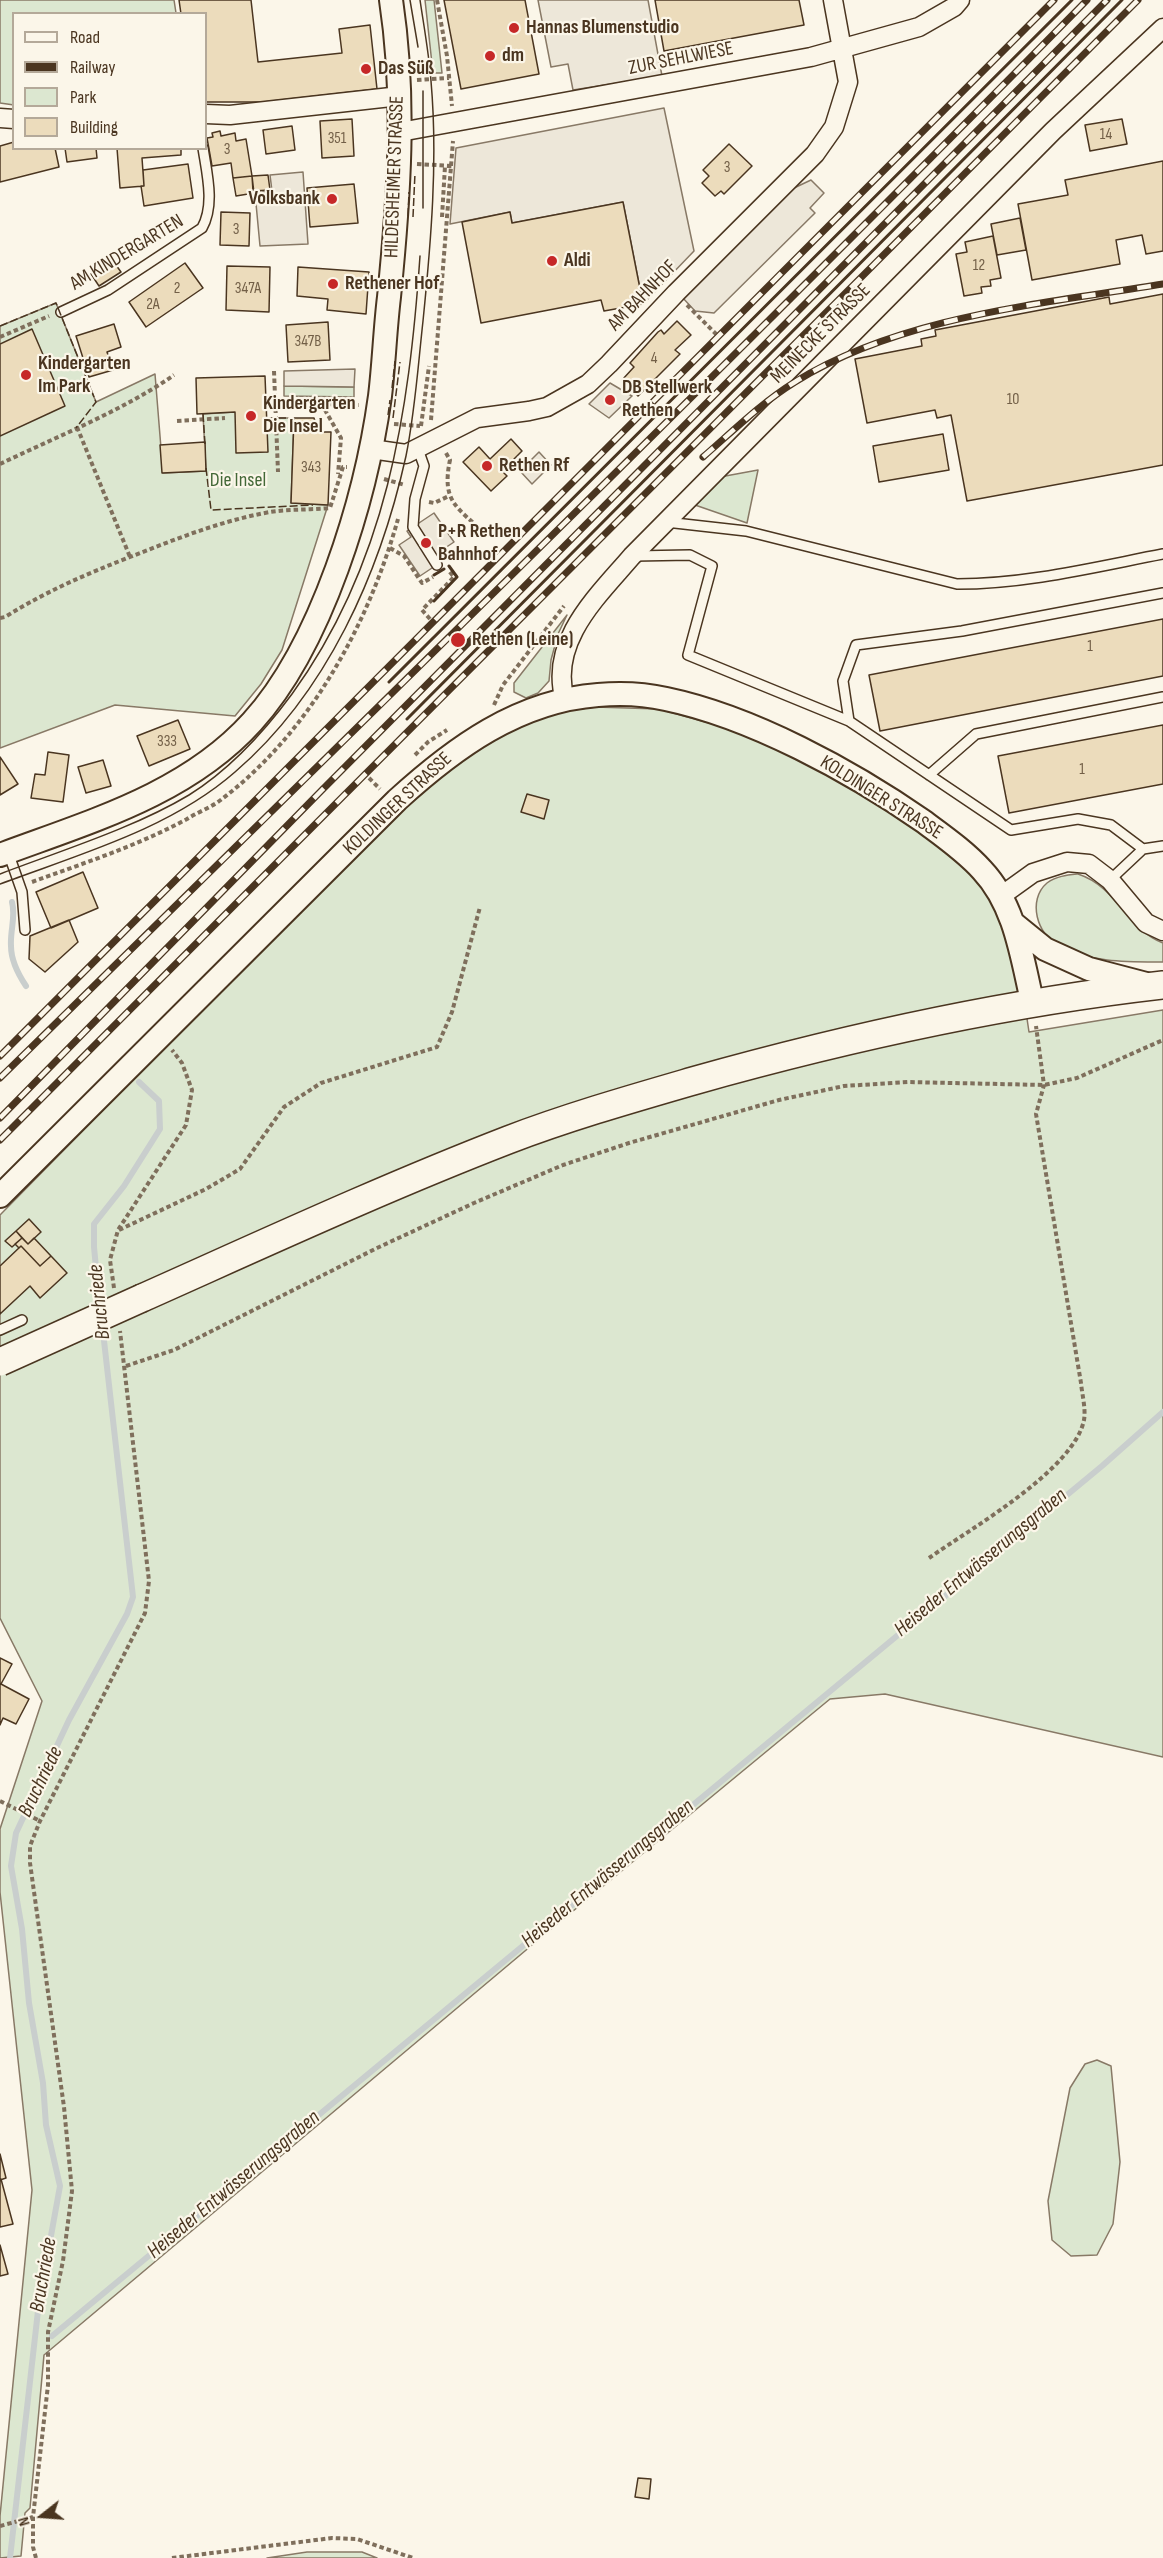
<!DOCTYPE html>
<html>
<head>
<meta charset="utf-8">
<style>
  body { margin:0 }
  #map { position:relative; width:1163px; height:2558px; overflow:hidden; background:#fbf6e9; font-family:"Sofia Sans Condensed",sans-serif }
  canvas { display:block }
  .legend { position:absolute; left:12px; top:12px; width:195px; height:138px; box-sizing:border-box; background:#fbf6e9; border:2px solid #b4a999; margin:0; padding:8px 10px; list-style:none; font-size:18px; color:#4a3520 }
  .legend li { display:flex; align-items:center; gap:12px; height:30px }
  .legend b { width:30px; border:2px solid #b4a999 }
  .north { position:absolute; left:12px; top:2486px; width:60px; height:60px; -webkit-text-stroke:4px #fbf6e9; paint-order:stroke; rotate:253deg; font-size:16px; font-weight:700; line-height:24px; text-align:center; color:#4a3520 }
  .north::after { content:''; display:block; margin:auto; width:21px; height:27px; background:#4a3520; clip-path:polygon(50% 0,100% 100%,50% 72%,0 100%) }
</style>
</head>
<body>
<div id="map">
<canvas width="1163" height="2558"></canvas>
<ul class="legend">
<li><b style="height:8px;background:#fbf6e9"></b>Road</li>
<li><b style="height:8px;background:#4a3520"></b>Railway</li>
<li><b style="height:16px;background:#dce7d0"></b>Park</li>
<li><b style="height:16px;background:#ecdcbc"></b>Building</li>
</ul>
<div class="north">N</div>
</div>
<script>
const ctx = document.querySelector('canvas').getContext('2d');
ctx.lineJoin = 'round';
function fillPath(path, color) { ctx.fillStyle = color; ctx.fill(path, 'evenodd'); }
function trace(path, color, width, dash) { ctx.strokeStyle = color; ctx.lineWidth = width; ctx.lineCap = dash ? 'butt' : 'round'; ctx.setLineDash(dash || []); ctx.stroke(path); }
function drawText(font, color, halo, rows, align = 'center') {
  ctx.font = font + ' "Sofia Sans Condensed",sans-serif'; ctx.lineWidth = 4.5; ctx.setLineDash([]); ctx.textBaseline = 'middle'; ctx.strokeStyle = halo; ctx.fillStyle = color; for (const [text, x, y, turn = 0] of rows) {
    ctx.save(); ctx.translate(x, y); ctx.rotate((+turn || 0) * Math.PI / 180); ctx.textAlign = isNaN(turn) ? turn : align; if (halo) ctx.strokeText(text, 0, 0); ctx.fillText(text, 0, 0); ctx.restore();
  }
}
const green = new Path2D(`
  M0,0H174L176,13L14,14V105L0,103Z
  M425,0H434L442,73H433Z
  M56,303L96,402L155,374L163,473L206,471L203,414L235,412L267,452V418H294L291,503L328,505L282,650L261,684L235,716L115,705L0,748V326Z
  M284,386L354,387V397L284,396Z
  M758,470L747,523L695,505L720,477Z
  M567,615L558,634L551,660L549,681L538,693L526,698L514,692V683Z
  M595,707L659,709L752,735L847,781L978,873L994,901L1022,985L1029,1032L1163,1010V1757L885,1694L830,1699L544,1935L44,2355L30,2508L25,2513L21,2556L0,2558V2516L32,2190L0,1892V1829L42,1701L0,1618V1215L220,991L456,757L536,715Z
  M1078,874C1118,887 1127,930 1163,943V962C1126,962 1093,963 1059,946C1037,935 1027,900 1047,883C1056,876 1068,875 1078,874Z
  M1097,2060L1111,2066L1120,2162L1113,2224L1097,2255L1071,2256L1052,2240L1048,2201L1070,2088L1085,2064Z
  M307,2552H362L377,2558H267Z`);
fillPath(green, '#dce7d0');
trace(green, '#887966', 1.5);
const parking = new Path2D(`
  M538,0H648L662,76L573,90L568,64L551,67Z
  M664,108L694,251L643,304L623,202L512,223L510,212L450,224L456,148Z
  M303,172L308,244L260,246L255,193L272,191L270,175Z
  M811,180L824,193L810,208L815,213L714,313L695,311L682,297L794,188Z
  M355,369L354,387L284,386V371Z
  M610,383L632,396L609,418L589,404Z
  M539,452L551,465L532,484L520,471Z
  M434,513L454,542L439,552L444,560L420,576L399,545L411,537L407,531Z`);
fillPath(parking, '#ede7d9');
trace(parking, '#887966', 1.5);
trace(new Path2D(`
  M12,902C16,917 10,930 11,946C11,960 18,974 26,986
  M100,1310L94,1247V1224L124,1186L160,1129L159,1101L139,1082
  M52,2336L1102,1466L1163,1412
  M10,2558L39,2302L60,2186L46,2125L43,2083L29,2003L22,1929L11,1866L16,1833L69,1720L127,1614L133,1597L102,1323`), '#c9cecd', 6);
const building = new Path2D(`
  M179,0H251L258,62L342,53L339,29L370,25L377,89L263,102H206V14H181Z
  M444,0H525L539,74L461,89Z
  M655,0H799L804,25L664,51Z
  M352,119L354,156L322,158L320,121Z
  M1122,119L1127,144L1090,151L1085,125Z
  M292,126L295,150L266,154L263,130Z
  M220,131L221,136L235,133L236,141L246,139L252,176L233,178L231,163L212,166L207,138L213,137L212,133Z
  M14,142V148H55L59,167L0,182V146Z
  M729,144L752,166L724,194L721,191L715,196L702,183L709,176L703,170Z
  M65,148H96L97,158L67,162Z
  M117,148H181V155L142,158L144,186L120,188Z
  M1163,161V251L1146,254L1142,235L1116,240L1120,264L1032,280L1018,204L1068,195L1065,180Z
  M188,164L193,198L144,206L141,186H144L143,170Z
  M268,175L270,190L253,191L252,176Z
  M252,176L254,193L236,196L233,178Z
  M354,184L358,223L310,227L307,188Z
  M623,202L643,304L604,311L601,300L481,323L462,222L510,212L512,223Z
  M221,212L250,213L249,246L220,245Z
  M1020,218L1026,250L997,255L991,224Z
  M993,236L1001,278L990,280L991,286L981,287L982,293L964,296L956,254L967,252L965,242Z
  M113,261L121,272L99,286L91,274Z
  M185,263L203,288L146,327L129,302Z
  M227,266L270,267L269,312L226,310Z
  M298,267L369,272L366,314L327,310L328,299L297,296Z
  M1163,294V465L967,501L951,415L937,418L935,410L867,423L855,359L922,346L921,339L936,336L935,330L1109,297L1110,304Z
  M677,321L691,335L675,350L680,354L638,396L622,380L634,367L630,363L658,332L661,330L664,334Z
  M328,322L330,360L288,362L286,325Z
  M114,324L121,347L107,352L113,370L89,377L76,336Z
  M32,329L65,406L0,436V344Z
  M265,376L268,452L236,453L235,412L197,414L196,378Z
  M294,418H314L318,432H331L328,505L291,503Z
  M943,434L949,470L879,482L873,446Z
  M511,439L522,451L502,471L507,476L491,491L463,462L479,447L490,459Z
  M205,442L206,471L162,473L160,445Z
  M1163,619V676L880,731L869,675Z
  M178,720L190,749L149,766L137,736Z
  M1163,725V784L1009,813L998,756Z
  M48,752L69,755L63,802L31,798L35,774L45,775Z
  M0,757L18,784L0,795Z
  M103,760L111,786L86,793L78,767Z
  M527,794L549,800L544,819L521,812Z
  M83,872L98,908L51,928L36,892Z
  M69,920L78,942L45,972L29,959L30,936Z
  M29,1219L41,1232L28,1244L16,1231Z
  M16,1231L22,1238L12,1247L5,1241Z
  M22,1238L28,1244L34,1238L51,1256L40,1266L21,1246L19,1248L15,1244Z
  M21,1246L40,1266L51,1256L67,1273L40,1298L30,1286L0,1314V1266Z
  M0,1658L12,1664L1,1684L29,1699L16,1724L3,1718L0,1725Z
  M0,2154L6,2178L0,2180Z
  M1,2179L13,2224L0,2227V2180Z
  M0,2245L8,2274L0,2276Z
  M638,2478L651,2479L649,2499L635,2497Z`);
fillPath(building, '#ecdcbc');
trace(building, '#4a3520', 1.5);
const service = new Path2D(`
  M61,312L108,290L202,228C215,205 207,174 203,148
  M418,449L424,466L415,499L413,527L437,565
  M666,522L746,531L957,584C1027,584 1095,567 1163,554
  M634,556L690,555L712,566L688,655L849,721
  M929,775L976,734L1163,697
  M1143,849L1111,825L1078,819L1011,830L849,721L843,681L856,645L962,631L1163,593
  M8,852L22,892L25,930
  M1110,880L1143,849L1163,846
  M0,1330L22,1320`);
const minor = new Path2D(`
  M206,114L230,115L400,96
  M0,118L14,119
  M400,132L811,57L919,27L954,7L960,0
  M371,449L406,454L477,418L529,411L547,407L588,384L609,364L676,293L815,154L834,127L848,82L833,0
  M565,700C548,641 598,596 632,556L1053,131L1163,28
  M1001,896L1033,873L1067,862L1089,864L1110,880L1146,923L1163,931`);
const tertiary = new Path2D(`
  M0,855C88,822 186,795 252,722C322,645 366,498 380,396C384,363 385,330 389,297C399,198 406,99 391,0
  M1013,923L1045,949L1089,969L1150,985
  M0,1196L397,800C454,748 518,701 598,695C620,693 644,694 666,699C752,717 851,771 923,821C943,836 965,851 982,870C1016,906 1022,959 1033,1005`);
const primary = new Path2D(`
  M142,1298C263,1244 384,1188 508,1140C568,1117 631,1099 693,1081C846,1038 1004,1003 1163,985`);
trace(service, '#4a3520', 12);
trace(minor, '#4a3520', 21);
trace(tertiary, '#4a3520', 26);
trace(primary, '#4a3520', 30);
trace(new Path2D(`
  M437,0L447,56L452,106
  M417,80L449,78
  M417,164L452,166
  M442,217L445,166
  M687,305L716,334
  M0,337L49,316
  M274,371L278,472
  M276,403L359,405
  M321,403L341,438L338,474
  M431,420L453,141
  M177,421L225,418
  M394,424L420,426
  M421,426L429,366
  M77,427L130,557
  M446,453L450,460C441,503 458,507 486,535
  M0,464C56,437 124,410 174,375
  M384,479L405,485
  M429,502L434,503L449,496
  M390,548L404,556L422,583L433,577
  M0,618L5,617C47,591 84,575 130,557C176,539 220,521 270,512C289,509 310,510 330,508L343,467H347
  M430,619L422,610L454,577L448,570
  M494,705L503,685L564,606
  M415,755L428,742L447,730
  M369,778L380,789
  M32,882C84,863 137,846 187,819C198,812 212,807 222,799C311,731 368,625 398,519
  M119,1230L206,1189L240,1169L284,1107L321,1083L437,1047L452,1012L480,907
  M114,1288L110,1260L118,1230L186,1125L192,1090L182,1063L172,1050
  M126,1366L174,1350L377,1248L474,1203L563,1165L629,1143L779,1100L844,1086L908,1082L1044,1085L1077,1078L1163,1040
  M929,1558C970,1529 1074,1470 1084,1420C1086,1409 1082,1394 1081,1383L1036,1114L1044,1085L1036,1026
  M0,1801L40,1821
  M0,2526L33,2517
  M36,2558L33,2547V2517L48,2385V2332L63,2261L72,2191L64,2107L30,1863V1846L40,1821L145,1613L149,1581L120,1331
  M172,2558L332,2538L357,2539L413,2558`), '#7f6f5c', 4, [4.5, 3]);
trace(service, '#fbf6e9', 9);
trace(minor, '#fbf6e9', 18);
trace(tertiary, '#fbf6e9', 22);
trace(primary, '#fbf6e9', 27);
trace(new Path2D(`
  M410,0L418,47
  M423,208V91
  M0,874C60,851 134,828 189,795C229,770 264,732 292,694C387,563 409,413 420,256
  M0,884C80,854 170,829 235,772C327,693 380,573 406,456C415,412 418,366 423,321C431,242 438,160 431,81C429,54 424,27 420,0`), '#4a3520', 1.5);
const rail = new Path2D(`
  M703,457C733,431 761,403 795,382C901,316 1042,304 1163,284
  M0,1056L1054,0
  M0,1078C364,721 729,364 1087,0
  M0,1118L322,790L1107,0
  M0,1140L1138,0`);
trace(rail, '#4a3520', 7);
trace(rail, '#fbf6e9', 4.5, [14]);
const primaryBridge = new Path2D(`
  M0,1362L142,1298`);
trace(primaryBridge, '#4a3520', 30, []);
trace(primaryBridge, '#fbf6e9', 27);
trace(new Path2D(`
  M408,216L409,192
  M413,217L415,173
  M0,326L56,303L96,402L76,428
  M392,388L395,361
  M203,414L205,444
  M388,415L390,400
  M267,418H294
  M393,418L400,362
  M206,468L211,510L313,505`), '#4a3520', 1.5, [8, 3]);
trace(new Path2D(`
  M434,575L444,569
  M434,601L457,577L449,566
  M389,682L1072,0
  M407,719L1122,0`), '#4a3520', 3);
for (const [x, y, r, color] of [
  [514,28,6,"#c62828"],
  [490,56,6,"#c62828"],
  [366,69,6,"#c62828"],
  [332,199,6,"#c62828"],
  [552,261,6,"#c62828"],
  [333,284,6,"#c62828"],
  [26,375,6,"#c62828"],
  [610,400,6,"#c62828"],
  [251,416,6,"#c62828"],
  [487,466,6,"#c62828"],
  [426,543,6,"#c62828"],
  [458,640,8,"#c62828"]
]) { const dot = new Path2D(); dot.arc(x, y, r, 0, 2 * Math.PI); ctx.fillStyle = color; ctx.fill(dot); trace(dot, '#fbf6e9', 2); }
drawText('16px', '#725f47', null, [
  ["14",1106,135],
  ["351",337,139],
  ["3",227,150],
  ["3",727,168],
  ["3",236,230],
  ["12",979,266],
  ["2",177,289],
  ["347A",248,289],
  ["2A",153,305],
  ["347B",308,342],
  ["4",654,359],
  ["10",1013,400],
  ["343",311,468],
  ["1",1090,647],
  ["333",167,742],
  ["1",1082,770]
]);
drawText('bold 20px', '#4a3520', '#fbf6e9', [
  ["Hannas Blumenstudio",526,28],
  ["dm",502,56],
  ["Das Süß",378,69],
  ["Volksbank",320,199,"right"],
  ["Aldi",564,261],
  ["Rethener Hof",345,284],
  ["Kindergarten",38,364],
  ["Im Park",38,387],
  ["DB Stellwerk",622,388],
  ["Rethen",622,411],
  ["Kindergarten",263,404],
  ["Die Insel",263,427],
  ["Rethen Rf",499,466],
  ["P+R Rethen",438,532],
  ["Bahnhof",438,555],
  ["Rethen (Leine)",472,640]
], 'left');
drawText('20px', '#4a3520', '#fbf6e9', [
  ["ZUR SEHLWIESE",681,59,-11],
  ["HILDESHEIMER STRASSE",395,177,-88],
  ["AM KINDERGARTEN",127,253,-31],
  ["AM BAHNHOF",643,296,-46],
  ["MEINECKE STRASSE",821,334,-45],
  ["KOLDINGER STRASSE",881,798,32],
  ["KOLDINGER STRASSE",398,804,-43]
]);
drawText('20px', '#436837', '#fbf6e9', [
  ["Die Insel",238,481]
]);
drawText('italic 21px', '#4a3520', '#fbf6e9', [
  ["Bruchriede",100,1302,-96],
  ["Heiseder Entwässerungsgraben",981,1563,-40],
  ["Bruchriede",41,1782,-64],
  ["Heiseder Entwässerungsgraben",608,1874,-40],
  ["Heiseder Entwässerungsgraben",234,2185,-40],
  ["Bruchriede",44,2275,-80]
]);
</script>
</body>
</html>
